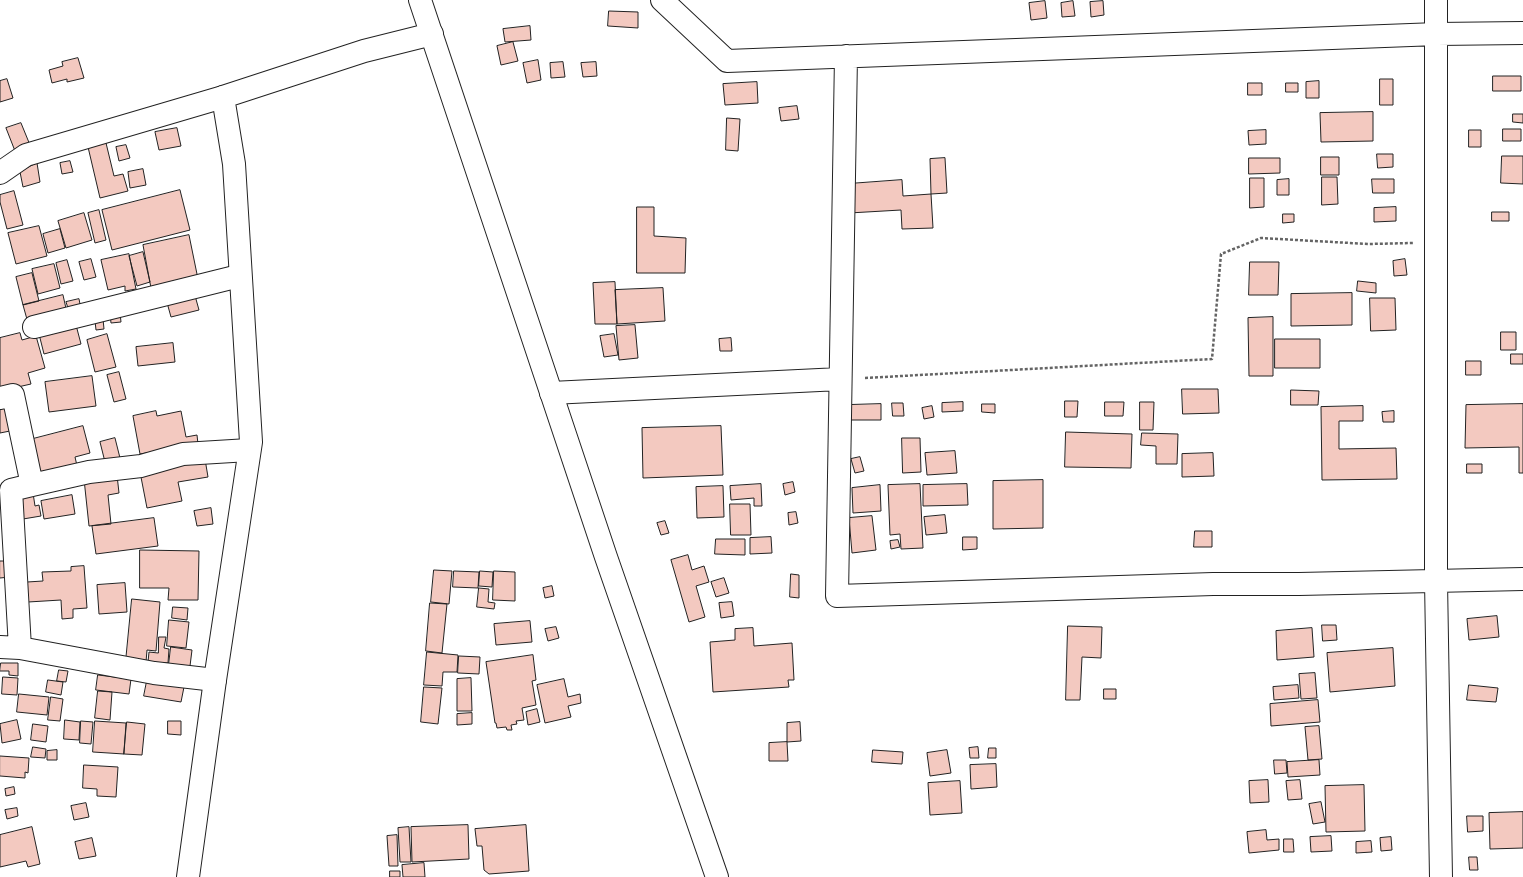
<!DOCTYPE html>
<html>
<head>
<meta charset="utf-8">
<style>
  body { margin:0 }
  canvas { display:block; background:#fff }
</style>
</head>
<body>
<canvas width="1523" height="877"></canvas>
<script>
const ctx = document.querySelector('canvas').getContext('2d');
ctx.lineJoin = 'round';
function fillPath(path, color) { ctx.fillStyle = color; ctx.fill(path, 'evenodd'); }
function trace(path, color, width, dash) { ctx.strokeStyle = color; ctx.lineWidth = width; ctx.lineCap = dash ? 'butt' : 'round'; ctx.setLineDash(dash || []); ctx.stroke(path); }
const building = new Path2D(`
  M1045,1L1047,18L1031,20L1029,3Z
  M1073,1L1075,16L1062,17L1061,3Z
  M1103,1L1104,15L1091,17L1090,2Z
  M609,11L638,12V28L608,26Z
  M530,26L531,40L505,42L503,29Z
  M513,42L518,61L501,65L497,46Z
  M78,58L84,78L67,82V79L52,83L49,70L63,66L62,62Z
  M538,60L541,80L527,83L523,63Z
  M563,62L565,77L551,78L550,63Z
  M596,62L597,76L583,77L581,63Z
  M1493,76H1521V91H1493Z
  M7,79L13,98L0,102V81Z
  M1380,79H1393V105H1380Z
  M1319,81V98H1306V82Z
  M757,82L758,103L725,105L723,84Z
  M1248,83H1262V95H1248Z
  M1286,83H1298V92H1286Z
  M797,106L799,119L781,121L779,108Z
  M1373,112V141L1321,142L1320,113Z
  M1513,114H1523V123L1513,122Z
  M727,118L740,119L738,151L726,150Z
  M21,123L30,145L15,151L6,128Z
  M177,128L181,146L159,150L155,132Z
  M1503,129H1521V141H1503Z
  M1266,130V144L1249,145L1248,131Z
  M1469,130H1481V147H1469Z
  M106,143L114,176L123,174L128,191L100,198L88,147Z
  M126,145L130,158L119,161L116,147Z
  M1377,154H1393V167L1378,168Z
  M1502,156H1523V184L1501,183Z
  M1321,157H1339V175H1321Z
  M945,158L947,193L931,194L930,159Z
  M1249,158H1280V173L1249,174Z
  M70,161L73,172L62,174L60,163Z
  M37,163L40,182L23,187L20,172Z
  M143,169L146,185L130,188L128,172Z
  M1322,177H1337L1338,204L1322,205Z
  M1250,178H1264V207L1250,208Z
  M1289,179V195H1277V180Z
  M1372,179H1394V193H1373Z
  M902,180L903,196L931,194L933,228L902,229L901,210L849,213L848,184Z
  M180,190L190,230L112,250L102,210Z
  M14,191L23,225L7,229L0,202V195Z
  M637,207H654V236L686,238L685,273H637Z
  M1396,207V221L1374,222V208Z
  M99,210L106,240L95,243L88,213Z
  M1492,212H1509V221H1492Z
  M84,213L92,240L66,248L58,221Z
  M1283,214H1294V222L1283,223Z
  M39,226L47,256L16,264L8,233Z
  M60,229L65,248L48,253L43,234Z
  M189,235L198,279L151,288L143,245Z
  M143,252L150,282L137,286L129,256Z
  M129,254L136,289L125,291V286L108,290L101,260Z
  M91,259L96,277L84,280L79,262Z
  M1405,259L1407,275L1394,276L1393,261Z
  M67,260L73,281L61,284L56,263Z
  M1250,262H1279L1278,295H1249Z
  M54,264L60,288L38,294L32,269Z
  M32,273L39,301L23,305L16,277Z
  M1358,281L1376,283V293L1357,291Z
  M615,282L617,324H595L593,283Z
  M663,288L665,321L617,324L615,290Z
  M194,292L199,310L171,317L166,299Z
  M1352,293V325L1291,326V294Z
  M63,295L67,313L28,323L23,305Z
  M1370,298H1395L1396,330L1371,331Z
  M79,299L81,309L69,311L66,302Z
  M120,313L121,322L111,323L110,314Z
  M1273,317V376H1249L1248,318Z
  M103,319L104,329L96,330L95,321Z
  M76,325L81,344L44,354L39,334Z
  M635,325L638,358L619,360L616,326Z
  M1501,332H1516V350H1501Z
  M20,333L22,340L36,336L45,368L28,373L31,384L0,391V338Z
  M107,334L116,367L95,372L87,340Z
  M614,334L618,355L604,357L600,336Z
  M731,338L732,351H720L719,339Z
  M1275,339H1320V368H1275Z
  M173,343L175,362L138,366L136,347Z
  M1511,354H1523V364H1511Z
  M1466,361H1481V375H1466Z
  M119,372L126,399L114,402L107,375Z
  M92,376L96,406L49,412L45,382Z
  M1182,389H1218L1219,413L1183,414Z
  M1291,390L1319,391L1318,405H1291Z
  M1065,401H1078L1077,417H1065Z
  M963,402V411L942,412V403Z
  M1105,402H1124L1123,416H1105Z
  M1140,402H1154L1153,430H1140Z
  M8,403L15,430L0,433V405Z
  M892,403H903L904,416H893Z
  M881,404V420H848V405Z
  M982,404H995V413L982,412Z
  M1523,404V473H1519V447L1465,448L1466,405Z
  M932,406L934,417L924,419L922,408Z
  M1363,406V421H1339V449L1396,448L1397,479L1322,480L1321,407Z
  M156,411L157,416L181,411L186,437L197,435L198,444L140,454L133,416Z
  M1394,411V422H1383L1382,412Z
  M83,426L90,453L75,457L78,470L39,480L29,440Z
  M721,426L723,475L643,478L642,428Z
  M1066,432L1132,434L1131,468L1065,467Z
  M1142,433L1178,434L1177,464H1156V446L1141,445Z
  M115,438L121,462L106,466L100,442Z
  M902,438H920L921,472L903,473Z
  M955,451L957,473L927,475L925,453Z
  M1213,453L1214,476L1182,477V454Z
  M860,457L864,471L855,473L851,459Z
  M205,459L208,477L178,482L182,501L147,508L140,472Z
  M1467,464H1482V473H1467Z
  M117,475L119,493L108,495L111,524L89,526L84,479Z
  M1043,480V528L993,529V481Z
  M793,482L795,492L785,495L783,484Z
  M761,484L762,506H754V498L731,500L730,486Z
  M920,484L923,548L901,549L900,534L890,535L888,485Z
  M967,484L968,505L923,506V485Z
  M880,485L881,511L853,513L852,488Z
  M723,486L724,517L697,518L696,487Z
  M33,493L35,506L39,505L41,516L23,519L20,495Z
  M72,495L75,514L44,519L41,501Z
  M730,504H750L751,535H731Z
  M211,508L213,524L197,526L194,511Z
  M796,512L798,523L789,525L788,513Z
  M945,515L947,533L926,535L924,517Z
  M872,516L876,550L852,553L849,518Z
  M154,518L158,546L96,554L92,526Z
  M665,521L669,533L661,535L657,523Z
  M1195,531H1212V547H1194Z
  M771,537L772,553L750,554V538Z
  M963,537H977V549L963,550Z
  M716,539H745V555L715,554Z
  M898,540L900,547L891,549L890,541Z
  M140,550L199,551L198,600H168L169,588H140Z
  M688,555L692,570L704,566L709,582L696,586L705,617L689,622L671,560Z
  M0,561H8L10,577L0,578Z
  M84,566L87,608L73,609V618L62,619L61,600L28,602L27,582L43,581L42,572L71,571V567Z
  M434,570L452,571L449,604L431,602Z
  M454,571L479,572L478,588L453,587Z
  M480,571L493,572L492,587L479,586Z
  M494,571L515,572V601L493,600Z
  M791,574L799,575V598L790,597Z
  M724,578L729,593L716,597L711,582Z
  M125,583L127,612L99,614L97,585Z
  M552,586L554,596L545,598L543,588Z
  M479,588L489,589L488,602L495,603L494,609L477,607Z
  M132,599L160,602L156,651L147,650L146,662L126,661Z
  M732,602L734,616L721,618L719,603Z
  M430,603L447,604L442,653L426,651Z
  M173,607L188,608L187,620L172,618Z
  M1497,616L1499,637L1469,640L1467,619Z
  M169,620L189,622L186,648L167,646Z
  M530,621L532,642L496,645L494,624Z
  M1322,625H1336L1337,640L1323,641Z
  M1068,626L1102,627L1101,658L1082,657L1080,700H1066Z
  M556,627L559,638L548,641L545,629Z
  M753,628L754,646L792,643L794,680H788L789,687L713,692L710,642L735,640V629Z
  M1312,628L1314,657L1277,660L1276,631Z
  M159,637H166L164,648L169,649L168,663L148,662L149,652L158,653Z
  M171,647L192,650L190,666L169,664Z
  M1393,648L1395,686L1330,692L1327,653Z
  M427,652L458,655L457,672H443L442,686L424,685Z
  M533,655L536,680L532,681L536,705L522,708L524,720L516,721L517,724L511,725L512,730H507L506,727L497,728L496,723H495L486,662Z
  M459,656L480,657L479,674L458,673Z
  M1,663H18V676L9,675V671H0Z
  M59,670L68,671L66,682L57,681Z
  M1315,673L1317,698L1301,699L1299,674Z
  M98,675L131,679L129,694L96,690Z
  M3,677L18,678L17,695L2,694Z
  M471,678L472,711H457V679Z
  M564,679L568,697L580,694L581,703L568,706L571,717L545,723L537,685Z
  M48,680L63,682L61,695L46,692Z
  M147,681L184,687L181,702L144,696Z
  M1298,685L1299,698L1274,700L1273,687Z
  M1469,685L1498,688L1496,702L1467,700Z
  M424,687L442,688L438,724L421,722Z
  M1104,689H1116V699H1104Z
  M98,691L112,692L110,720L95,718Z
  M19,694L49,697L47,715L17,712Z
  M51,697L63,699L60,721L48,720Z
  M1318,700L1320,722L1271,726L1270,704Z
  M537,709L540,722L528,725L526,712Z
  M472,713V724L457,725V714Z
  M17,720L21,739L2,743L0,724Z
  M65,720L80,722L79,740L64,739Z
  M81,721L93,722L91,744L80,743Z
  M95,721L126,723L124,754L93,752Z
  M168,721H181V735L168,734Z
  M127,722L145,724L142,755L124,754Z
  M800,722L801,741L787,742V723Z
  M33,724L48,726L46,742L31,740Z
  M1319,726L1322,759L1308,760L1305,727Z
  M787,742L788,761H769V743Z
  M33,747L46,749L45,758L31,757Z
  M978,747L979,758H970L969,748Z
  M989,748H996V758H988Z
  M57,750V760H47V751Z
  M873,750L903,752L902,764L872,762Z
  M947,750L951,773L930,776L927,753Z
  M0,756L29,758L28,773L25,772V778L0,776Z
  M1274,760H1286L1287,773L1275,774Z
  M1319,760L1320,775L1288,777L1287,762Z
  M996,764L997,787L971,789L970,765Z
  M84,765L118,767L116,797L97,796V789L83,788Z
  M1268,780L1269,802L1250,803L1249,781Z
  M1300,780L1302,799L1288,800L1286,781Z
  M960,781L962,813L930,815L928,783Z
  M1364,785L1365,831L1326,832L1325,786Z
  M14,787L15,794L6,796L5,789Z
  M1321,802L1325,822L1313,824L1309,804Z
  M86,803L89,817L74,820L71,806Z
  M17,808L18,816L7,819L5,810Z
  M1523,812V848L1490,849L1489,813Z
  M1467,816H1483V831L1468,832Z
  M468,825L469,859L412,862L411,827Z
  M526,825L529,871L489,874L484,870L482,846H477L475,829Z
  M32,827L40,864L28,867L26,861L0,867V835Z
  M409,827L411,862H400L398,828Z
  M1266,830L1267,840L1279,839V850L1249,853L1247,832Z
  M397,835L398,866H389L387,836Z
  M1331,836L1332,851L1311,852L1310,837Z
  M1391,837L1392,850L1381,851L1380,838Z
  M92,838L96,856L79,859L75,842Z
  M1284,839H1293L1294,852H1284Z
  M1371,841L1372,852L1356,853V842Z
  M1469,857H1477L1478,870H1470Z
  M424,863L425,877H403L402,865Z
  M390,871H400V877H390Z`);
fillPath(building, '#f3c9c0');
trace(building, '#222', 1);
const minor = new Path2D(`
  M662,0L727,61L1437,34L1523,33
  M1436,0V581L1441,877
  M846,56L837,596L1213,584H1299L1523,579
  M0,173L26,155L223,97
  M34,327L239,276
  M551,393L840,379
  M0,398L13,395L32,485L11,490L20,648
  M32,485L89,472L141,466L183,454L249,450
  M0,647L20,648L154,673L215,680`);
const tertiary = new Path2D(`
  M188,877L215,680L251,442L234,164L223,97L364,51L432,34`);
const primary = new Path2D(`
  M420,0L606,557L717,877`);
trace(minor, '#222', 24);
trace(tertiary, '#222', 24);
trace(primary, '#222', 24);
trace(new Path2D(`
  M865,378L1212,359L1221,254L1261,238L1368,244L1413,243`), '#646464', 2.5, [3, 2]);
trace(minor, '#fff', 22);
trace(tertiary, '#fff', 22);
trace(primary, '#fff', 22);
</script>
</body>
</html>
